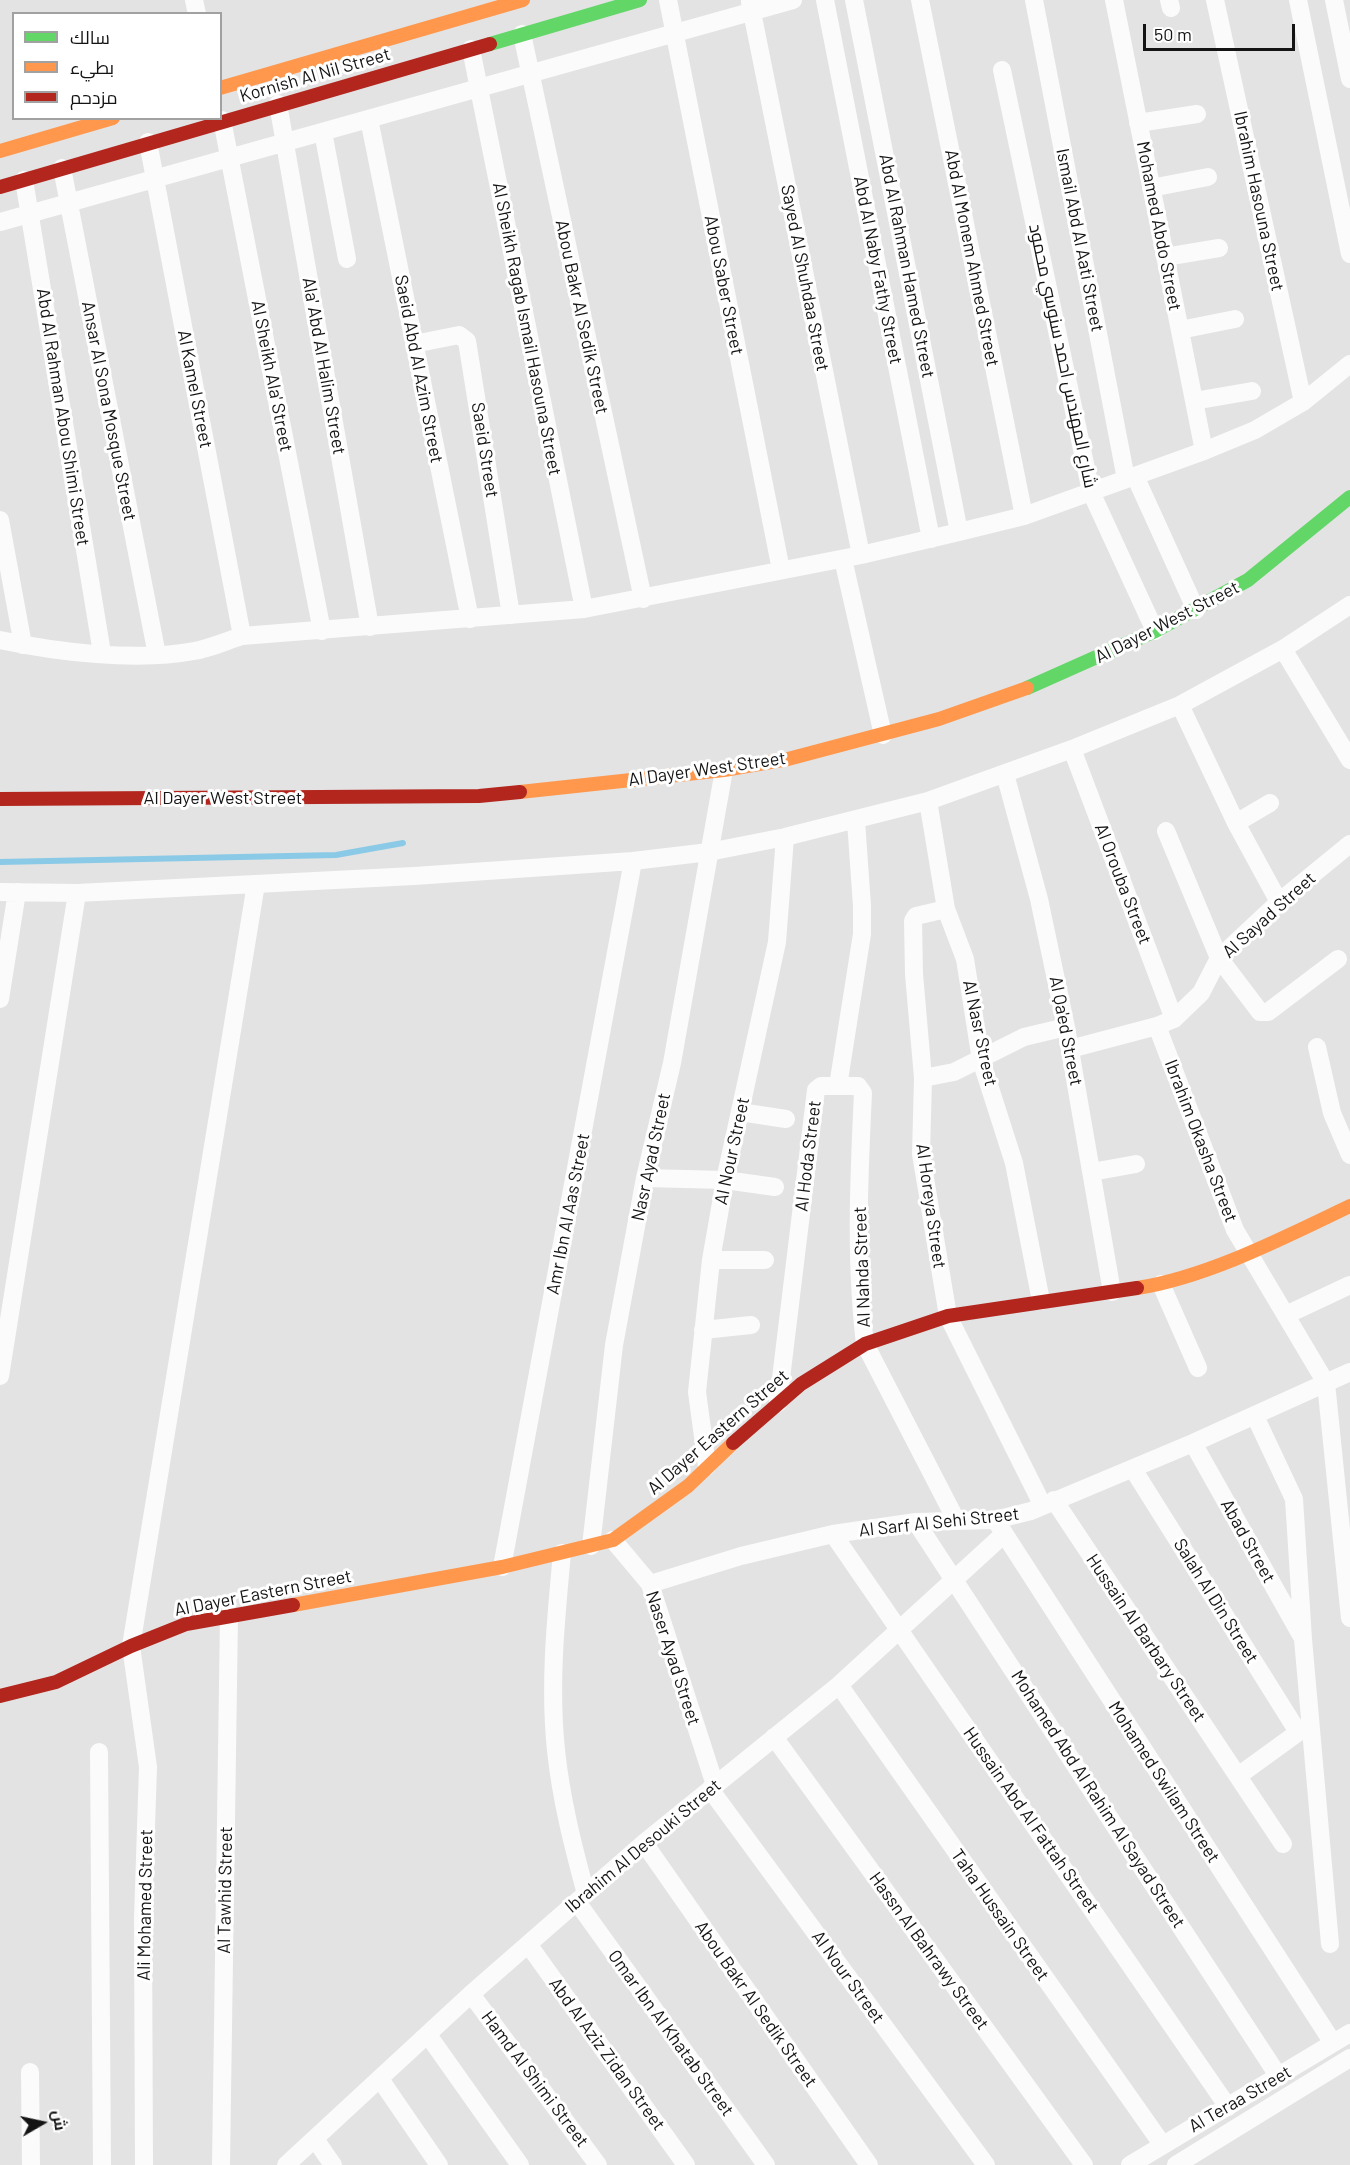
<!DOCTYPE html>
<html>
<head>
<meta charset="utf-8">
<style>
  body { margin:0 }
  #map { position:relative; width:1350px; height:2165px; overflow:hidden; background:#e3e3e3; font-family:Barlow,Cairo,sans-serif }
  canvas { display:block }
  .legend { position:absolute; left:12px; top:12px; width:210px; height:108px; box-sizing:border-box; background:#fff; border:2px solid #a1a1a1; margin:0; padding:8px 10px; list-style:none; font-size:18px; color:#141415 }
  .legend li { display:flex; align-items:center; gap:12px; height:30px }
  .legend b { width:30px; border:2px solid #a1a1a1 }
  .north { position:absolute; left:12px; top:2093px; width:60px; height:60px; -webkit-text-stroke:4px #fff; paint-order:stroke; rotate:81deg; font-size:16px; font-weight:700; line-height:24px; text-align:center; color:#141415 }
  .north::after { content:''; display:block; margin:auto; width:21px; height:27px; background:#141415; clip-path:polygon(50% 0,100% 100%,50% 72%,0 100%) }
  .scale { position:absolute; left:1143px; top:24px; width:152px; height:27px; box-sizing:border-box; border:3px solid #141415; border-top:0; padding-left:8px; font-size:18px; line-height:21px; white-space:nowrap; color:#141415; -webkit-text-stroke:4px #fff; paint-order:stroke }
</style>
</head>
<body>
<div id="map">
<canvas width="1350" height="2165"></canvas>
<ul class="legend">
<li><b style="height:8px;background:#63d668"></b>سالك</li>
<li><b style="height:8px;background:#ff974d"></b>بطيء</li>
<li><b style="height:8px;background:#b3261e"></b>مزدحم</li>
</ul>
<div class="north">ش</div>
<div class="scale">50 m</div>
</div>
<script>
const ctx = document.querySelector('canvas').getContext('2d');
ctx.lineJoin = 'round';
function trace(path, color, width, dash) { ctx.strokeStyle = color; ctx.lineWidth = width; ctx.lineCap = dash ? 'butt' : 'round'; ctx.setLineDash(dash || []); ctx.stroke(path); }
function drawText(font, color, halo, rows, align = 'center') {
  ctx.font = font + ' Barlow,Cairo,sans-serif'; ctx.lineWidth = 6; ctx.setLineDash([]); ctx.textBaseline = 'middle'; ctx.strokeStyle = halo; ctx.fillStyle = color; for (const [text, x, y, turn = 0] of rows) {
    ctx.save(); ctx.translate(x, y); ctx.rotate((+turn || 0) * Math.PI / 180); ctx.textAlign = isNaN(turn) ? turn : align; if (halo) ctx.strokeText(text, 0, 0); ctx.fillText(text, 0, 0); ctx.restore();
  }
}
trace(new Path2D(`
  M0,862L336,855L403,843`), '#8bcae6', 6);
trace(new Path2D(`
  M194,0L197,14
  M668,0L781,570
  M825,0L931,539
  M854,0L959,532
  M920,0L1024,516
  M1034,0L1126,479
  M1114,0L1204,451
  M1169,0L1171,8
  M1215,0L1303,402
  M1298,0L1350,254
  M1334,0L1350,79
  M750,2L861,555
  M522,34L643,599
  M471,49L584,609
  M1002,70L1091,492L1155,631
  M278,104L370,627
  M369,119L470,619
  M222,120L322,631
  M1138,123L1197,114
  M323,132L347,259
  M148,142L242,636
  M62,168L157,655
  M24,180L102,653
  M1151,188L1208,177
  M0,222L793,0
  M1165,257L1219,248
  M1180,330L1235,319
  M414,344L459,335L467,341L511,615
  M1194,401L1252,391
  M1135,476L1196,610
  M0,520L23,645
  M843,559L883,735
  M0,640C57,652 136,662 194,651C211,648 226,641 242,636L584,609L861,555L959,532L1024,516L1204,451L1255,430L1303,402L1350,364
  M1283,649L1350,760
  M1180,705L1236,823L1279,902
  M1072,749L1174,1019
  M1005,774L1039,899L1066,1027L1112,1292
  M928,801L946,909L965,959L981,1060L1014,1163L1041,1301
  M1236,823L1270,803
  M1166,831L1219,958L1260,1012H1268L1338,959
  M0,892L77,893L414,876L633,861L709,852L785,837L928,801L1072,749L1180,705L1283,649L1350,605
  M946,909L916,916L913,921L914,974L923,1078L921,1154L948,1316L1043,1506
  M0,999L17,892
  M1157,1026L1235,1230L1326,1383L1350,1618
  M1317,1047L1332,1113L1350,1155
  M1070,1049L1157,1026L1174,1019L1201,993L1219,958L1279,902L1350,844
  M923,1078L954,1072L1024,1037L1066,1027
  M838,1086L862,934V906L856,821
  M740,1112L786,1119
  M1092,1172L1136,1164
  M645,1178L725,1180L775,1187
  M711,1260H765
  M1161,1284L1198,1368
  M1286,1315L1350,1285
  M703,1330L751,1325
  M0,1376L77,893
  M778,1403L816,1090L821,1086H858L863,1093C859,1176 855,1261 865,1344L956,1520
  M1255,1416L1294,1499L1303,1639L1330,1944
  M1193,1443L1301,1635
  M707,1466L697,1392L711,1260L725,1180L777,942L785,837
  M1133,1469L1298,1732
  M1054,1500L1283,1844
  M916,1522L1279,2077
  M998,1524L1333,2043
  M833,1534L1228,2107
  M613,1540L650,1584L715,1785
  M591,1546L614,1345L645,1178L672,1063L724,770
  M562,1553C556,1618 549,1684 556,1750C561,1799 573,1846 586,1894
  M502,1567L633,861
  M650,1584L741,1556L833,1534L916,1522L995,1520L1031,1511L1193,1443L1350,1372
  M839,1685L1162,2144
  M774,1737L1084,2165
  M99,1752L102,2165
  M1238,1776L1307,1726
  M710,1789L986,2165
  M644,1843L869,2165
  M577,1902L766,2165
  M528,1944L686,2165
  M471,1994L598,2165
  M428,2035L520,2165
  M30,2072L31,2165
  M380,2079L439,2165
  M315,2139L333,2165
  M144,2165L143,1918L148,1767L131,1646L256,884
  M221,2165L229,1615
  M286,2165L471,1994L644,1843L839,1685L1004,1534
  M1130,2165L1350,2033
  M1176,2165L1350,2058`), '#fbfbfb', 18);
trace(new Path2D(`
  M490,44L640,0
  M1027,688L1155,631L1248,580L1350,497`), '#63d668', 14);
trace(new Path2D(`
  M220,88L523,0
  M0,151L113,118
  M520,792L724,770L788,759L939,719L1027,688
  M1137,1288C1208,1277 1285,1237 1350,1206
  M293,1605L502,1567L613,1540L688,1486L733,1443`), '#ff974d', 14);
trace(new Path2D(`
  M0,187L490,44
  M0,799L479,796L520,792
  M733,1443L801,1384L865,1344L948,1316L1137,1288
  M0,1696L56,1682L131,1646L186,1624L293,1605`), '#b3261e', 14);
drawText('18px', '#141415', '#fff', [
  ["Kornish Al Nil Street",315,75,-16],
  ["Ibrahim Hasouna Street",1259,201,78],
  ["Mohamed Abdo Street",1159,226,79],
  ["Ismail Abd Al Aati Street",1080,240,79],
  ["Abd Al Monem Ahmed Street",972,258,79],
  ["Abd Al Rahman Hamed Street",907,266,79],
  ["Abd Al Naby Fathy Street",878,270,79],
  ["Sayed Al Shuhdaa Street",805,278,79],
  ["Abou Saber Street",724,285,79],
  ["Abou Bakr Al Sedik Street",582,317,78],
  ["Al Sheikh Ragab Ismail Hasouna Street",527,329,79],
  ["شارع المهندس احمد سنوسي محمود",1063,356,78],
  ["Ala' Abd Al Halim Street",324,366,80],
  ["Saeid Abd Al Azim Street",419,369,79],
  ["Al Sheikh Ala' Street",272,376,79],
  ["Al Kamel Street",195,389,79],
  ["Ansar Al Sona Mosque Street",109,411,79],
  ["Abd Al Rahman Abou Shimi Street",63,417,81],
  ["Saeid Street",485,450,81],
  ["Al Dayer West Street",1167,622,-27],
  ["Al Dayer West Street",707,769,-8],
  ["Al Dayer West Street",223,798],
  ["Al Orouba Street",1123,884,69],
  ["Al Sayad Street",1269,915,-42],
  ["Al Qa'ed Street",1066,1031,79],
  ["Al Nasr Street",980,1033,78],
  ["Ibrahim Okasha Street",1201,1141,69],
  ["Al Nour Street",732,1151,-78],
  ["Al Hoda Street",808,1156,-83],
  ["Nasr Ayad Street",651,1157,-78],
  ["Al Horeya Street",931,1206,82],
  ["Amr Ibn Al Aas Street",568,1214,-79],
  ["Al Nahda Street",862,1267,-92],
  ["Al Dayer Eastern Street",718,1432,-41],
  ["Al Sarf Al Sehi Street",939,1522,-6],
  ["Abad Street",1248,1541,61],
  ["Al Dayer Eastern Street",263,1593,-11],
  ["Salah Al Din Street",1216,1601,58],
  ["Hussain Al Barbary Street",1146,1638,56],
  ["Naser Ayad Street",673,1658,72],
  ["Mohamed Swilam Street",1164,1782,57],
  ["Mohamed Abd Al Rahim Al Sayad Street",1098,1799,57],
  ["Hussain Abd Al Fattah Street",1031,1820,55],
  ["Ibrahim Al Desouki Street",643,1846,-40],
  ["Al Tawhid Street",225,1890,-89],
  ["Ali Mohamed Street",145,1905,-89],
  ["Taha Hussain Street",1000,1915,55],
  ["Hassn Al Bahrawy Street",929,1951,54],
  ["Al Nour Street",848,1977,54],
  ["Abou Bakr Al Sedik Street",756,2004,55],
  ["Omar Ibn Al Khatab Street",671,2033,54],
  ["Abd Al Aziz Zidan Street",607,2054,54],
  ["Hamd Al Shimi Street",535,2079,53],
  ["Al Teraa Street",1240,2099,-30]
]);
</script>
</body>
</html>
